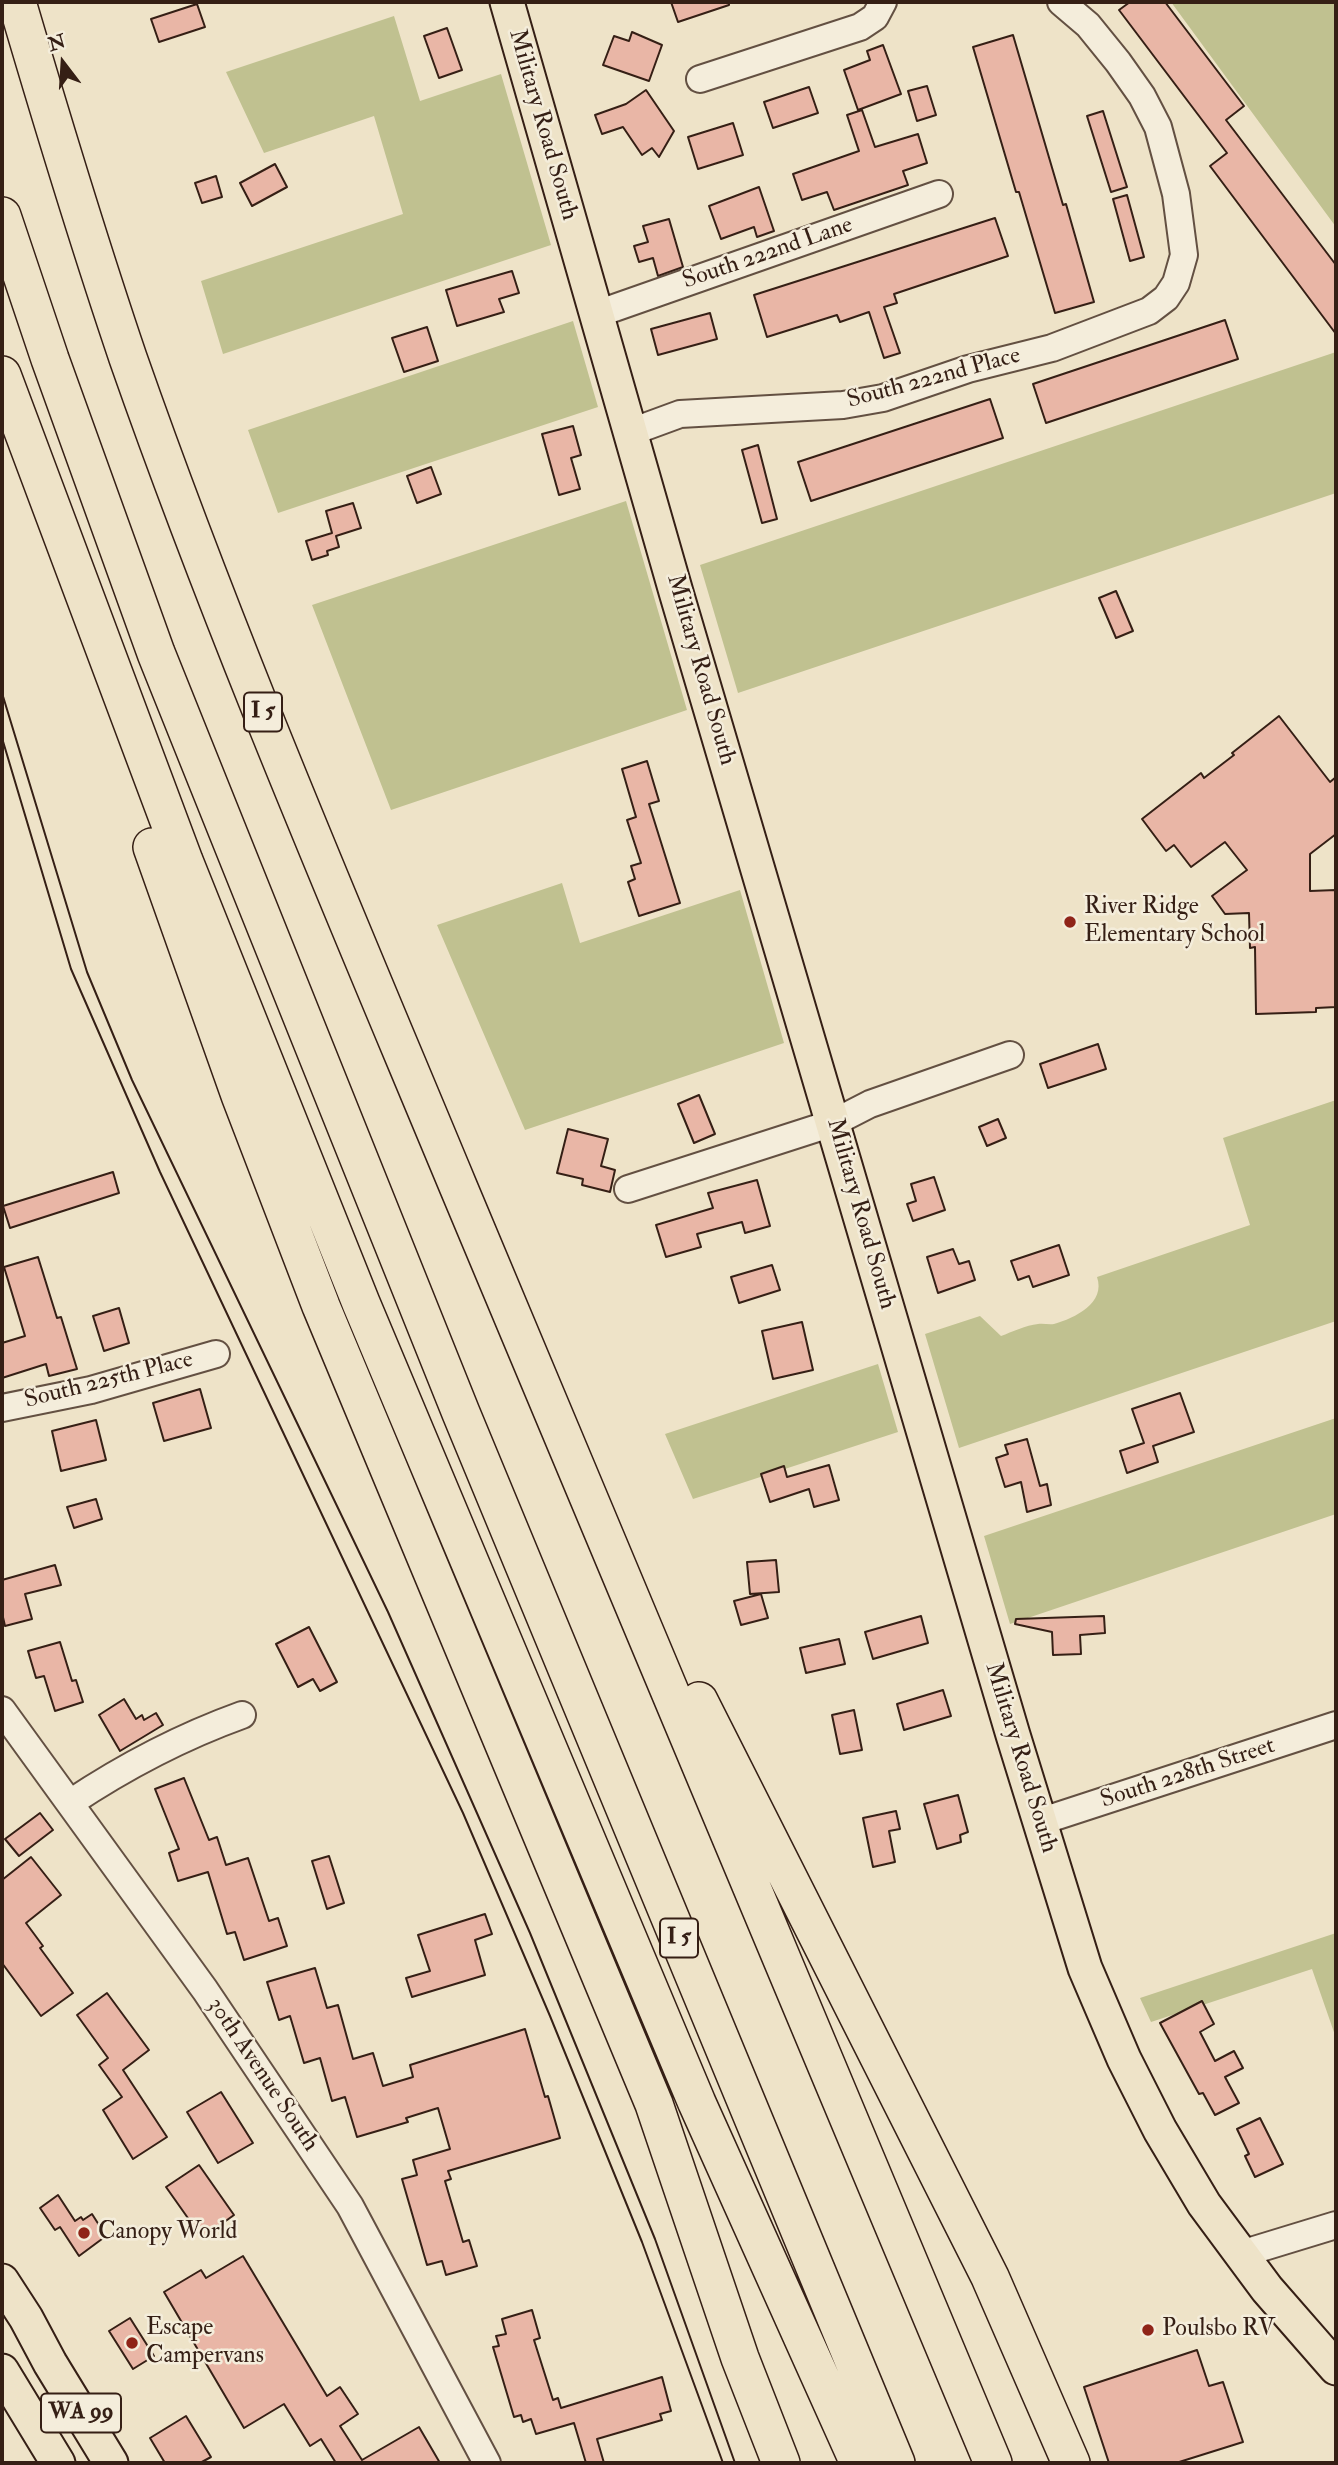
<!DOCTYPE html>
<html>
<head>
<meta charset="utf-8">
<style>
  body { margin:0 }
  #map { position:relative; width:1338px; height:2465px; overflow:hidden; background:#eee3c8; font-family:"IM FELL Double Pica",serif }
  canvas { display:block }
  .frame { position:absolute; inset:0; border:4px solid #351f15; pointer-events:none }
  .north { position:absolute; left:28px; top:28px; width:70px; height:70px; -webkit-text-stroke:5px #f4eddb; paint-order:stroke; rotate:343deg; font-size:19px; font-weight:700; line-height:28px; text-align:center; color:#351f15 }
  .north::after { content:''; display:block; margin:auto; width:24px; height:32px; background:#351f15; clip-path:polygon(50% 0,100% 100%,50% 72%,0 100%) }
</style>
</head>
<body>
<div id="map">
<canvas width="1338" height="2465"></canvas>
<div class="frame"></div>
<div class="north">N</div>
</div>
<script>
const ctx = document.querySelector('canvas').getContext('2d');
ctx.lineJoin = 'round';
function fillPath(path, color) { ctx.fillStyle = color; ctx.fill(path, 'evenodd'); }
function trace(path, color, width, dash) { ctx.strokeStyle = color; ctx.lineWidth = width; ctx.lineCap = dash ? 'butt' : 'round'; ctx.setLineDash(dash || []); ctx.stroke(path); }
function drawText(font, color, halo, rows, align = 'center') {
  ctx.font = font + ' "IM FELL Double Pica",serif'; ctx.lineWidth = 5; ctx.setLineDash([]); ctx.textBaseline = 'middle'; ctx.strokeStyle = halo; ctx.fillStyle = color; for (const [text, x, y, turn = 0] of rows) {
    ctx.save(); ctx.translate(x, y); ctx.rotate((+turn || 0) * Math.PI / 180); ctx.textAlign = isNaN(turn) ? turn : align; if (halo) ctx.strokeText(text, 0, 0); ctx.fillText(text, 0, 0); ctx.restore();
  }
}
fillPath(new Path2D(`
  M1171,2H1336V227Z
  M394,16L420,101L501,74L551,245L223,354L201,281L403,214L374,116L264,153L226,72Z
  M573,321L598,407L278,513L248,430Z
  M1336,352V493L738,693L700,565Z
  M626,501L687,710L391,810L312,605Z
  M562,883L580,943L740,890L784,1043L525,1130L437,925Z
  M1336,1100V1321L959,1448L925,1334L980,1316L1001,1336C1012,1332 1026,1325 1038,1324C1043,1323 1049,1325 1054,1324C1075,1318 1106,1303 1097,1277L1250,1225L1223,1138Z
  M878,1364L898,1432L693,1499L665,1434Z
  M1336,1418V1514L1010,1624L984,1536Z
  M1336,1933V2038L1312,1969L1151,2022L1140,1998Z`), '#c0c190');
const building = new Path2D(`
  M671,2H729V5L678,22Z
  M1130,2H1165L1244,106L1226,120L1336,265V334L1210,166L1227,153L1119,10Z
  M197,4L205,27L159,42L151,19Z
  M447,28L462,70L439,78L424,36Z
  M632,32L662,45L649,81L603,65L614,36L629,41Z
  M1013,35L1063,205L1066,204L1094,302L1055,313L1019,192H1016L973,47Z
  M883,45L901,94L858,110L844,70L870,60L867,51Z
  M927,86L936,115L917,121L908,91Z
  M809,87L818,113L773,128L764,102Z
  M646,90L674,131L659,157L652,148L642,155L623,127L602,134L595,115L626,104Z
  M862,110L875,147L918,134L927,163L903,171L908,185L834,210L827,192L802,200L793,174L859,151L847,115Z
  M1103,111L1127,187L1111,192L1087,116Z
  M733,123L743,155L698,169L688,137Z
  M275,164L287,187L252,206L240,183Z
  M216,176L222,197L202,203L195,183Z
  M759,187L774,231L757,237L754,227L721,239L709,206Z
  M1127,195L1144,257L1130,261L1113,199Z
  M995,218L1008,256L894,294L897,303L884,307L900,353L884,358L869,312L840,322L837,315L767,337L754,295Z
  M669,219L683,267L658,276L653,258L639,262L634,246L648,242L643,226Z
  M512,271L519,293L499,299L504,312L457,326L446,290Z
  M710,313L717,339L658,355L651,329Z
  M1225,320L1238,359L1046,423L1033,384Z
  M427,327L438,361L404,372L392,338Z
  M990,399L1003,438L811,501L798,462Z
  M573,426L581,455L571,458L580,489L559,495L542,434Z
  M758,445L777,519L762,523L742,450Z
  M431,467L441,494L417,503L407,476Z
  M353,503L361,528L336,536L339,547L327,551L328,555L312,560L306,541L332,533L326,511Z
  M1116,591L1133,631L1116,638L1099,598Z
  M1279,716L1330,782L1336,777V834L1310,854V891L1336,890V1007L1316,1008V1012L1256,1014L1255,947L1250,948L1249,913L1225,914L1212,896L1247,870L1225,842L1191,867L1174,845L1166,851L1142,819L1201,773L1204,778L1234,755L1232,753Z
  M647,761L659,801L649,804L680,903L639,916L628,882L635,879L631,866L641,863L627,820L636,817L622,769Z
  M1098,1044L1106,1069L1048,1088L1040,1064Z
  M699,1095L715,1134L694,1143L678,1104Z
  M998,1119L1006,1138L987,1146L979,1127Z
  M568,1129L608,1139L601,1166L615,1170L610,1192L582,1185L583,1179L557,1173Z
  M113,1172L119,1193L10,1228L3,1206Z
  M934,1177L945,1210L913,1221L907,1204L916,1201L911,1184Z
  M757,1180L770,1226L745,1233L742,1222L697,1234L701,1247L666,1257L656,1225L713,1208L708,1193Z
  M1059,1245L1069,1275L1033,1287L1029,1276L1018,1280L1011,1261Z
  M953,1249L959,1264L969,1261L975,1280L938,1293L927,1257Z
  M38,1257L57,1318L61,1317L77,1369L49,1376L46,1364L2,1378V1343L25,1336L4,1267Z
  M772,1265L780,1290L739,1303L731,1277Z
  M119,1308L129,1343L104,1351L93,1316Z
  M802,1322L813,1370L773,1379L762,1331Z
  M200,1389L211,1428L164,1441L153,1403Z
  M1180,1393L1194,1432L1153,1446L1158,1462L1127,1473L1120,1451L1144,1443L1132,1409Z
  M96,1420L106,1460L61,1471L52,1431Z
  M1027,1439L1040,1486L1047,1484L1051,1505L1027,1512L1021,1482L1005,1487L996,1458L1008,1454L1005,1445Z
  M829,1465L839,1500L814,1507L809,1489L770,1502L761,1474L784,1466L787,1477Z
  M96,1499L102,1519L74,1528L67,1507Z
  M776,1560L779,1592L750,1594L747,1562Z
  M55,1565L61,1585L25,1594L32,1619L5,1626L2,1613V1580Z
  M761,1594L768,1618L741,1625L734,1601Z
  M921,1616L928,1643L873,1659L865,1632Z
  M1104,1616L1105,1633L1080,1635L1081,1654L1053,1655L1052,1632L1015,1624L1016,1619Z
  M309,1627L337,1682L320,1691L313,1679L298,1687L276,1644Z
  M839,1639L845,1664L806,1673L800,1648Z
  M60,1642L72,1681L76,1680L83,1702L55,1711L44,1676L36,1678L28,1651Z
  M943,1690L951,1716L904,1730L897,1704Z
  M124,1699L136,1719L142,1715L144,1720L156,1713L163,1725L120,1751L99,1715Z
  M854,1710L862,1750L840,1754L832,1715Z
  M184,1778L209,1840L217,1837L226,1865L248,1858L269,1921L278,1918L287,1946L244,1960L235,1932L227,1934L208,1872L178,1881L169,1853L179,1849L155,1789Z
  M958,1795L968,1832L960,1835L961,1842L937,1849L924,1804Z
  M896,1811L900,1829L889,1831L895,1862L873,1867L863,1818Z
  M40,1813L53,1830L19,1856L5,1839Z
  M329,1856L344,1903L327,1909L312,1861Z
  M31,1857L61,1895L26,1923L43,1946L40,1948L73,1993L41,2016L2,1963V1880Z
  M485,1914L492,1934L475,1940L485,1975L412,1997L406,1978L430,1971L418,1935Z
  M315,1968L327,2008L338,2005L353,2059L373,2053L383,2086L413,2077L410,2065L525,2029L545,2097L548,2096L560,2138L448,2171L451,2179L445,2181L463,2242L469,2240L477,2266L446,2275L442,2261L427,2265L402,2179L417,2175L413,2160L450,2149L438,2108L406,2118L408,2122L357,2137L345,2097L332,2101L320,2058L304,2063L290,2016L279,2020L267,1982Z
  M107,1993L149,2050L123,2070L167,2137L133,2159L103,2110L122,2097L99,2065L108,2058L77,2015Z
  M1202,2001L1214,2024L1200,2032L1215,2061L1234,2051L1243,2068L1225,2077L1239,2103L1215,2115L1203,2093L1199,2094L1160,2023Z
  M221,2092L253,2143L218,2163L187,2112Z
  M1260,2118L1283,2164L1255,2177L1245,2156L1249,2154L1237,2129Z
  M199,2165L234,2215L202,2238L166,2187Z
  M58,2195L75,2221L81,2217L83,2220L92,2214L106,2236L79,2256L60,2227L55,2230L40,2208Z
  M243,2256L327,2396L340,2387L358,2414L340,2426L362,2460L419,2427L440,2463H336L321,2439L310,2446L284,2404L244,2428L164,2292L201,2270L206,2278Z
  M532,2310L540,2338L534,2340L553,2400L558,2398L561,2408L662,2377L671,2411L660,2414L662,2420L597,2439L604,2463H586L574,2423L536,2434L531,2419L523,2422L521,2415L514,2417L493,2347L499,2346L496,2336L506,2334L502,2319Z
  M130,2318L154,2356L133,2369L109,2331Z
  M1197,2350L1209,2386L1223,2382L1243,2442L1176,2463H1109L1084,2387Z
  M186,2416L211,2457L200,2463H165L150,2438Z`);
fillPath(building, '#e9b6a6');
trace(building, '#351f15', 2);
const minor = new Path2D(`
  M700,79L860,27L875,17L883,2
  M597,314L939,194
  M631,432L680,414L843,405L883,398L968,369L1052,348L1149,311L1166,298L1176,283L1184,255L1176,194L1158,127L1142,96L1118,62L1088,25L1061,2
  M628,1189L833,1123L870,1104L1010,1055
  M2,1408L91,1390L216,1354
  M2,1710L205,1990L350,2206L487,2463
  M70,1803C124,1767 181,1737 242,1715
  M1039,1822L1336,1725
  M1241,2254L1336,2225`);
const major = new Path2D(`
  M507,2L676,592L1013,1735L1085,1968L1124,2059L1160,2130L1204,2204L1267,2289L1336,2368
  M2,2281L26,2318L50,2363L111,2463
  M2,2371L58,2463`);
const highway = new Path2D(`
  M17,2C52,121 88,240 128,358C226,638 344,912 458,1186C636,1612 817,2037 993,2463
  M2,216L50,359L156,653L461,1413L896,2463
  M2,375L184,861L361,1303L697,2103L859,2463
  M152,847L240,1095L321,1306L654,2104L740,2358L781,2463
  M699,1701L990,2277L1071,2463`);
trace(minor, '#635042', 30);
trace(major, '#351f15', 37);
trace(highway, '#351f15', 40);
trace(minor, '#f4eddb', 26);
trace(major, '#eee3c8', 33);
trace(highway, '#eee3c8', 37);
trace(new Path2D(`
  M2,693L87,972L132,1080L388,1612L530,1933L655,2239L735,2463
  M2,738L71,969L160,1172L463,1813L550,2016L642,2242L723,2463`), '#351f15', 2);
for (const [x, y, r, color] of [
  [1070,922,7,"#8f2418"],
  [84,2233,7,"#8f2418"],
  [1148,2330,7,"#8f2418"],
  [132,2343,7,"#8f2418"]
]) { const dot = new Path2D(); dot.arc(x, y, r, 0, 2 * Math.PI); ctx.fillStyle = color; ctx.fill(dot); trace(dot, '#f4eddb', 2.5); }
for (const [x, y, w] of [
  [263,712,38],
  [679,1938,38],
  [81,2413,80]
]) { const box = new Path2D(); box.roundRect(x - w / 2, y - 19.5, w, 39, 5); ctx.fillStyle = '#f4eddb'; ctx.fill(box); trace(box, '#351f15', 2); }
drawText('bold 23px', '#351f15', null, [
  ["I 5",263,712],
  ["I 5",679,1938],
  ["WA 99",81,2413]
]);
drawText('24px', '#351f15', '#f4eddb', [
  ["Military Road South",542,125,74],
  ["South 222nd Lane",768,254,-19],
  ["South 222nd Place",934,379,-15],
  ["Military Road South",700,670,74],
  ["Military Road South",860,1214,74],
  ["South 225th Place",109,1381,-14],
  ["Military Road South",1020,1758,73],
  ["South 228th Street",1188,1774,-18],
  ["30th Avenue South",262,2075,56]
]);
drawText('24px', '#351f15', '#f4eddb', [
  ["River Ridge",1084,908],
  ["Elementary School",1084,936],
  ["Canopy World",98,2233],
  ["Escape",146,2329],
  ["Campervans",146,2357],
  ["Poulsbo RV",1162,2330]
], 'left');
</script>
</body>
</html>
